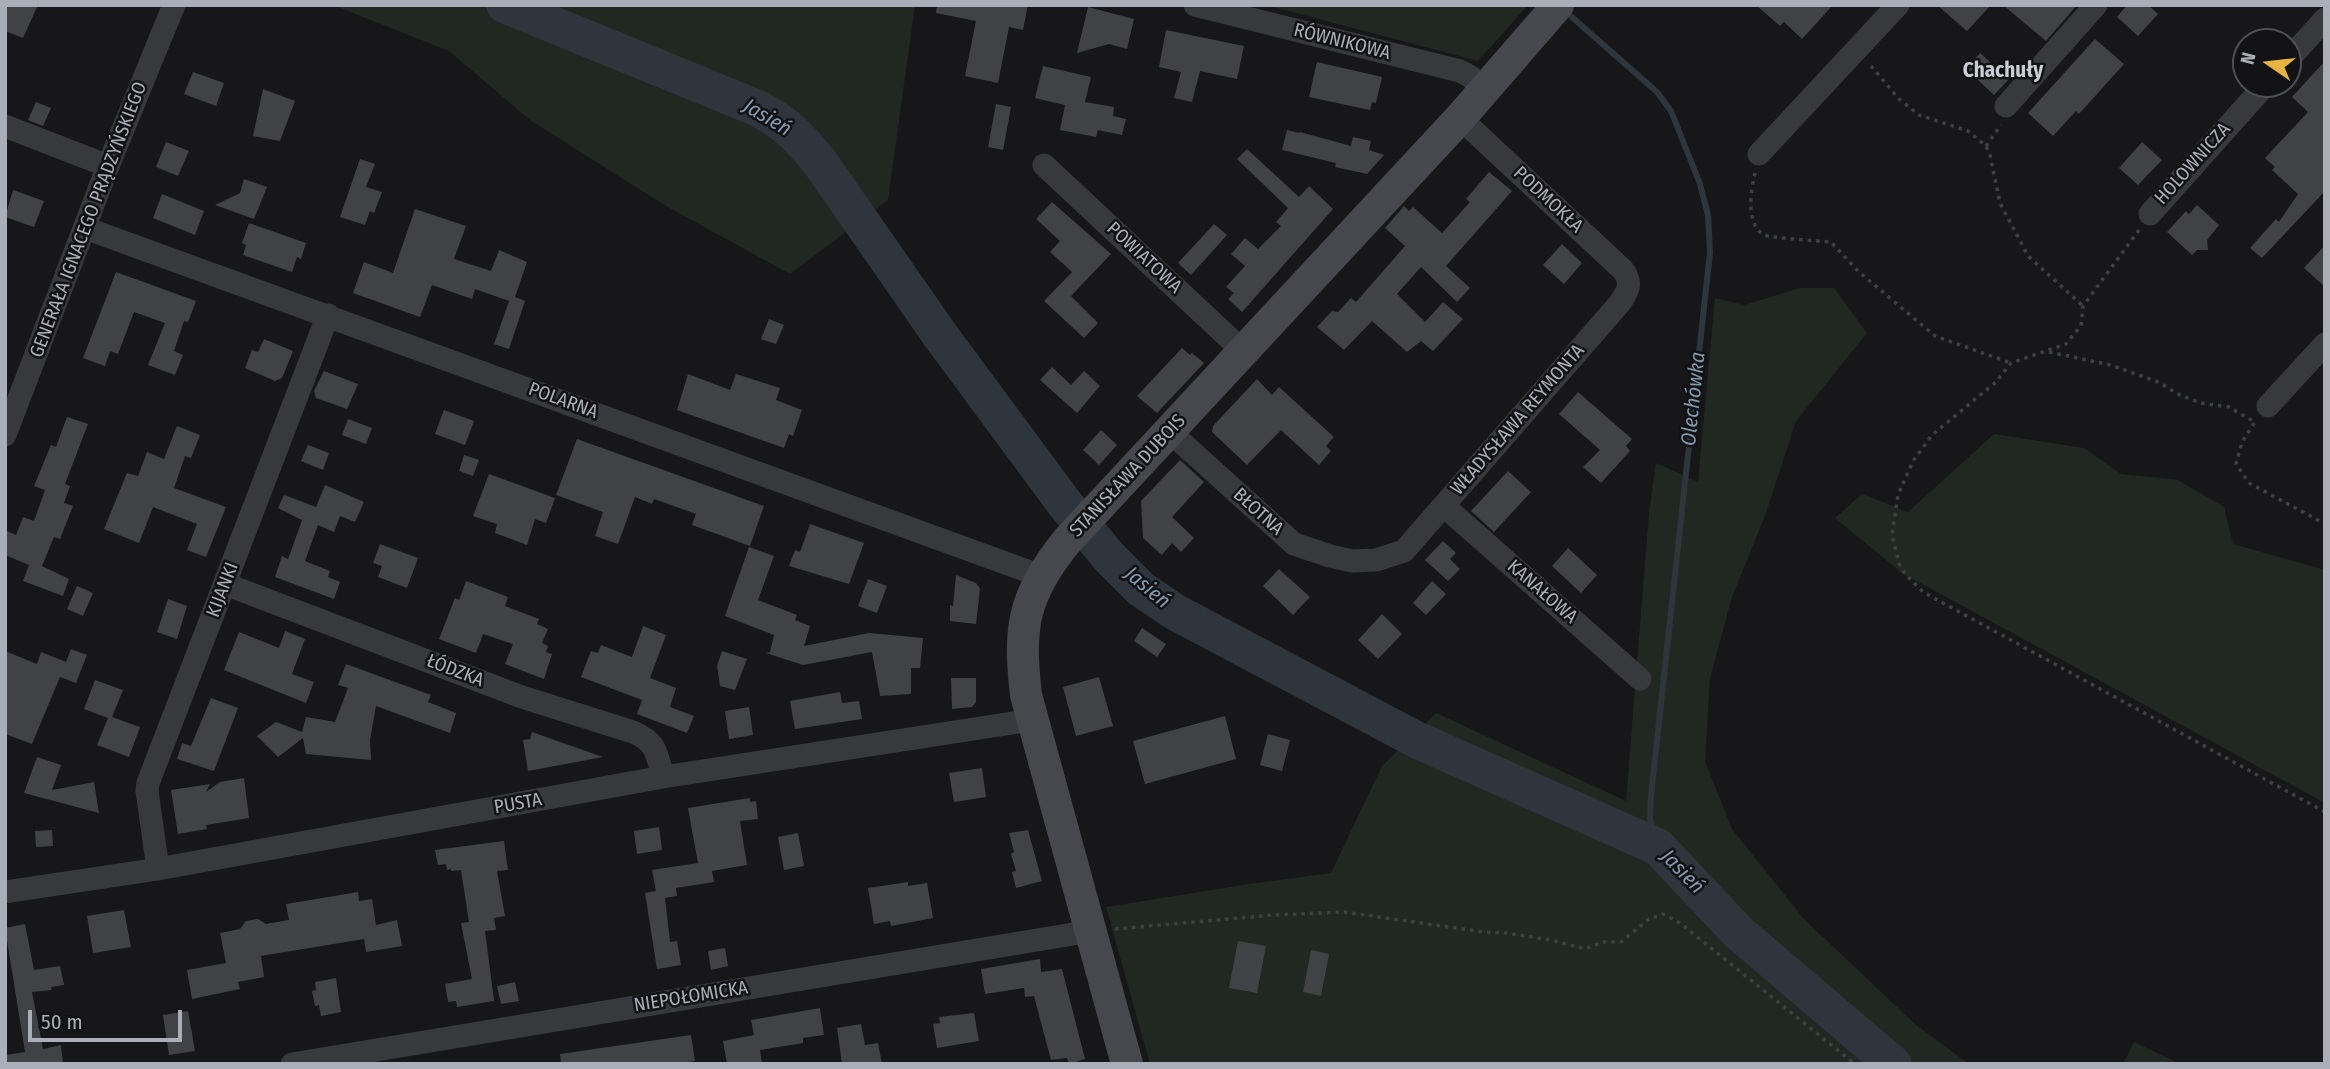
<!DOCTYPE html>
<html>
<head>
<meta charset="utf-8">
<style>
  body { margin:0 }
  #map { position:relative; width:2330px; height:1069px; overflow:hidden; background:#171719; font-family:"Fira Sans Condensed",sans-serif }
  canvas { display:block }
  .frame { position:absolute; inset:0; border:7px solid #aaaeb8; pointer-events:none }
  .north { position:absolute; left:2232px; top:28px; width:70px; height:70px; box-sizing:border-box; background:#121214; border:2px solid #4f5056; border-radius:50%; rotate:284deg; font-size:19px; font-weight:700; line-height:28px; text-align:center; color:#aaaeb8 }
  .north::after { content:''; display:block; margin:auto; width:24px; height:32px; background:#e7b341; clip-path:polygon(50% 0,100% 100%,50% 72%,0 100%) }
  .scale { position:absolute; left:28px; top:1010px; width:154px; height:32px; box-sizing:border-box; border:4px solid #aaaeb8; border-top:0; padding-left:9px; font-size:21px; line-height:24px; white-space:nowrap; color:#aaaeb8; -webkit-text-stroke:5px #121214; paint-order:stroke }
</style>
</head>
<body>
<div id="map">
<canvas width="2330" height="1069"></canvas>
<div class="frame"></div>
<div class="north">N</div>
<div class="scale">50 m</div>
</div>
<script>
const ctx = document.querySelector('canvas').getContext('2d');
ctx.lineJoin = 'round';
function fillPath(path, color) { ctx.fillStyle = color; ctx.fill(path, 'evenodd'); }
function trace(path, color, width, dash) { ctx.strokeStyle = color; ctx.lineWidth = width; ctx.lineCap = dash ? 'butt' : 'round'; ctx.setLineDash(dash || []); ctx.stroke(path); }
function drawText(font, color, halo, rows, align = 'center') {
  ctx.font = font + ' "Fira Sans Condensed",sans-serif'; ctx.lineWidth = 5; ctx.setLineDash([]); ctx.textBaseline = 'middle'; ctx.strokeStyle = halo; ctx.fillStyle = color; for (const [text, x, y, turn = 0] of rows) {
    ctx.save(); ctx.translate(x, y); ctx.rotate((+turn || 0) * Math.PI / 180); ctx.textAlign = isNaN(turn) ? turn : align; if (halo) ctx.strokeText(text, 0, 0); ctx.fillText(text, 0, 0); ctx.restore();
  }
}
fillPath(new Path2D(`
  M333,5H915L888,200L790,274L666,206L530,120L449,51Z
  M1266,5H1528L1478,61Z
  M1800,288H1834L1867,333L1796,421L1766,513L1732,597L1710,678L1705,761L1732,829L1804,919L1916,1025L1969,1064H1150L1106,907L1249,884L1331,873L1382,766L1436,713L1626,801L1649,513L1656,463L1698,482L1715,298L1744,305Z
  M1994,434L2084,448L2121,474L2178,480L2224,507L2233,544L2325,570V803L1902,573L1835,518L1862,494L1908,512Z
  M2134,1042L2180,1064H2123Z`), '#212822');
trace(new Path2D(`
  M1565,11L1657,92L1671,111L1700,184L1708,215L1710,252L1651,796L1650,819L1658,847`), '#2e353c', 6);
trace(new Path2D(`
  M505,5L757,108C785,122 799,137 819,161L940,335L1065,504L1109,557L1141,589L1175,612L1417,740L1658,847L1738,932L1893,1064`), '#2e353c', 37);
fillPath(new Path2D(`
  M5,5H38L23,38L5,31Z
  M937,5H1028L1023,30L1009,27L998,83L965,76L976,21L936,13Z
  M1756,5H1833L1802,39L1784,22L1780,26Z
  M1937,5H1991L1967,31Z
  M2003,5H2077L2046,41Z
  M2127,5H2148L2158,14L2138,36L2117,17Z
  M1088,7L1134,19L1127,49L1109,44L1077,53Z
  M1166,30L1244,46L1237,79L1200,71L1192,102L1174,98L1181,72L1159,67Z
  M2095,39L2124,64L2079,114L2076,111L2053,136L2028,113Z
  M1980,53L2009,79L1994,95L1966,69Z
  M2325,61V191L2262,258L2250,248L2276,219L2279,222L2298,194L2272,170L2275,167L2265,158L2308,112L2292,97Z
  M1317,62L1382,77L1376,103L1372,102L1370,110L1309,97Z
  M1043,66L1091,77L1085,102L1114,107L1113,116L1126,119L1122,135L1098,130L1096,137L1060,130L1065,105L1035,98Z
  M193,72L224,83L216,106L184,94Z
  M263,89L295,101L280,141L253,136Z
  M36,102L51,108L43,126L28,120Z
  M996,104L1011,107L1003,150L988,147Z
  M1287,130L1299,133L1300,132L1351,146L1353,137L1371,141L1369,150L1384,155L1367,174L1335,167L1336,163L1282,150Z
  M166,142L189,151L178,176L156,167Z
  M2142,142L2162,160L2138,185L2119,168Z
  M1247,149L1299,197L1309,186L1333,209L1242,312L1228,299L1234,293L1226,287L1245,266L1231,254L1245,238L1258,249L1281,226L1276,222L1288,208L1237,159Z
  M360,159L375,164L366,187L382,192L374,213L370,211L365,225L340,217Z
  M1489,172L1512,191L1446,266L1470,288L1457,302L1421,267L1397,294L1425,322L1443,302L1463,319L1433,351L1421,341L1407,352L1372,321L1344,350L1317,327L1332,311L1338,312L1351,298L1356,302L1405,246L1385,228L1404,206L1409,211L1413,207L1442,233L1470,202L1466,199Z
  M244,179L267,187L254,219L215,205L240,193Z
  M13,190L44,201L34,227L5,217Z
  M162,194L204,211L195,235L153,218Z
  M1052,202L1111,254L1071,296L1098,323L1084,338L1044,301L1072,272L1050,252L1060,241L1036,219Z
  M2197,205L2219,225L2207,240L2208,250H2197L2192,255L2167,232L2186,211L2189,214Z
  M415,209L466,226L454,259L491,271L499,250L527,262L515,297L525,301L509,349L494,344L509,301L475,289L472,299L432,285L420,317L353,293L364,262L393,273Z
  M249,223L306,243L301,259L297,257L292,272L243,255L246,245L242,243Z
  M1214,224L1227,235L1191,275L1178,263Z
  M1562,244L1582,263L1564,284L1543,265Z
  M2325,245V287L2304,268Z
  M116,272L196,301L188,322L184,321L174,351L183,355L175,375L148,365L165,323L134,312L118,354L110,351L105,366L83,358Z
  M769,319L784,325L776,344L761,339Z
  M264,339L293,351L282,378L275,381L245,368L252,350L258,352Z
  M1182,348L1190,355L1192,353L1204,363L1157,413L1137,396Z
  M1052,367L1071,385L1084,371L1100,386L1077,413L1040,380Z
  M324,371L358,384L347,409L316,398L314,391Z
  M688,374L730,390L736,374L780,388L776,400L802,410L793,436L789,434L784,448L677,410Z
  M1257,379L1272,395L1279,387L1334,437L1326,446L1331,451L1319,465L1281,430L1247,465L1212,432L1213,426Z
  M1578,392L1632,439L1626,446L1630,451L1601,483L1583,467L1600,450L1559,414Z
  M444,410L474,421L465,445L435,434Z
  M67,417L88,424L65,484L70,486L64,503L73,506L60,539L54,537L42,566L69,579L63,596L23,581L29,565L5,555V530L16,535L23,517L34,521L45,490L34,486L51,445L56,447Z
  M348,419L372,428L366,444L342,435Z
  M177,426L200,435L191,458L185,456L174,488L226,507L206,557L187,550L197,524L153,507L139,543L104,529L127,473L138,476L147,452L164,459Z
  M1101,430L1117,445L1099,465L1083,450Z
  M577,439L764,506L750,546L692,525L696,514L654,499L652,504L635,497L618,544L595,536L603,512L556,495Z
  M308,445L329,453L323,470L301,461Z
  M464,455L479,460L473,476L459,471Z
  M1180,460L1204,482L1172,517L1194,538L1181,552L1172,543L1162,555L1143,538L1141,501Z
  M1508,471L1531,492L1494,532L1471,511Z
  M489,474L555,498L546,523L535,519L527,545L495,533L497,524L473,516Z
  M325,485L364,502L355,522L340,516L334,532L318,525L305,561L330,571L328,577L340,582L334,599L275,577L282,556L288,559L290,554L302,520L278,508L284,495L316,507Z
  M810,524L864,543L849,584L789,566L795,550L800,552Z
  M1443,541L1456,553L1450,559L1460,569L1448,581L1425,560Z
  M380,544L418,558L407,588L378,577L382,566L373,563Z
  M749,547L774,556L758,600L797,615L795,620L810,626L804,646L869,633L923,638L920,668H911V694L880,696L872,652L803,665L766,653L770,652L774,635L725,616Z
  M1568,548L1597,575L1581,593L1552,566Z
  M1279,569L1310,597L1293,615L1263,586Z
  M956,575L976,583L980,589L976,624L950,621V605L953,606Z
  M868,579L887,586L877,613L858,606Z
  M466,581L508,597L505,606L539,619L537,624L548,629L542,643L548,646L546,652L552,654L544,679L505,664L513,644L483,634L476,653L439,639L455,598L459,600Z
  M1432,581L1446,594L1426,615L1413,603Z
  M77,586L93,593L83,616L67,609Z
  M168,599L187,606L177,639L157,632Z
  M1382,614L1402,634L1378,659L1358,640Z
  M643,626L666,635L650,678L676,688L670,707L694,716L687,733L637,714L642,700L581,677L591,651L598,653L601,645L632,657Z
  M1142,628L1166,644L1157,657L1134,641Z
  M285,631L305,639L292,674L314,682L306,703L224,670L239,632L279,648Z
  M71,649L87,655L76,683L60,677L32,744L5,734V651L37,664L41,652L66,662Z
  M722,651L747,659L735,690L720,686L717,666Z
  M346,664L431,695L428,702L456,713L450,733L376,706L370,740L371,760L306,754L303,738L278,757L257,736L276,722L302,732L306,717L335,722L348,688L338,685Z
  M1099,677L1113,726L1076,736L1063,687Z
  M951,678H976V702L972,707L952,709Z
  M95,680L123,690L112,717L140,727L129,757L97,745L108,718L84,709Z
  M840,692L842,703L859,701L862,719L795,729L790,701Z
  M211,698L238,708L214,771L177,759L182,743L191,746Z
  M749,707L753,735L729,739L725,711Z
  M1225,716L1236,759L1145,784L1133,741Z
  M532,732L546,737L603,757L528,771L523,740L530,739Z
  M1268,734L1290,740L1282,771L1260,765Z
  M37,757L61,765L52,790L94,782L99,813L24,793Z
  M982,768L986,797L954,802L949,773Z
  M244,778L249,818L206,825L207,829L178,834L171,790L210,784L206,792L220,782Z
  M750,798V802L756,801L758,819L740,821L747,865L712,871L714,882L676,888L677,896L665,898L670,942L677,941L681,965L657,969L645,893L656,891L652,870L698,863L688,808Z
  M659,827L662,850L637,854L634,831Z
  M52,830L53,846L36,847L35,831Z
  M1028,830L1042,881L1016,888L1012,872L1016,871L1011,854L1014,852L1009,833Z
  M798,833L804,866L784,870L778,837Z
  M504,841L508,870L497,871L505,916L494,918L496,930L485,931L494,1001L457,1007L456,1001L448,1002L445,984L472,979L461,923L469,922L461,870L451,871V869L447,870L446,864L438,865L435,850Z
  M908,882V886L927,883L933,918L891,926L890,921L874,924L868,888Z
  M358,892L359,901L372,899L376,925L397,920L402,946L366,952L364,939L261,956L264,977L238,982L240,989L192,999L187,970L226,963L220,933L240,929L246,921L258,919L266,924L289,920L286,904Z
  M124,910L131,947L93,953L87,916Z
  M25,924L34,970L60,966L64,985L51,987L52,990L32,992L43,1049L61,1045L63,1064H7L6,1055L25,1052L5,928Z
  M1238,941L1266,946L1257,993L1229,988Z
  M725,948L728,966L711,970L708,951Z
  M1311,950L1329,954L1321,996L1303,992Z
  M1040,959L1041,972L1062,969L1085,1059L1069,1064L1067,1058L1051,1060L1034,996L1025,997L1024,988L985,994L981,969Z
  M336,978L341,1012L321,1016L319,1005L315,1006L312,991L316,990L315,982Z
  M515,982L519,1001L501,1004L497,986Z
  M820,1008L824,1035L803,1038V1043L760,1050L762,1064H727L723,1041L754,1035L751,1020Z
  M188,1011L195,1051L169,1055L163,1015Z
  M974,1013L979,1041L937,1048L933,1024L940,1023L939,1017Z
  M861,1024L865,1045L878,1043L882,1064H842L837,1028Z
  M691,1035L695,1061L674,1064H561L560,1054Z`), '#414246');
trace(new Path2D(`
  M1871,66L1899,99L1919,115L1968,131L1986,146L1990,155L2000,203L2028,256L2083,306
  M1986,146L2001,125
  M1755,173C1751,190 1745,224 1764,235C1772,238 1819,241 1831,242L1859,272L1935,336L2011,363
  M2139,230L2083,306L2081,326L2066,344L2011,363L1996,382L1932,435L1913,461L1898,495L1892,535L1899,563L1905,574L1923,592L2325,812
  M2049,352L2111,365L2158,382L2182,396L2201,403L2229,407L2255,422L2242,442L2236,464L2249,483L2325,524
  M1115,929L1273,915L1344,912L1484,932L1506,933L1551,940L1585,949L1603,942H1621L1649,919L1663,914L1680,923L1855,1064`), '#3e4044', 3.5, [3.5, 5]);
trace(new Path2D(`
  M1195,5L1460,71L1471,77L1483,89
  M2288,60L2325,19
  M2006,106L2096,5
  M5,126L108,166
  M1759,154L1898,5
  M1044,165L1243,351
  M2150,214L2266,84
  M85,228L1041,576
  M2268,406L2325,344
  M1169,431L1294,544L1330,556L1352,561L1376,560L1404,551L1619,304C1628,292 1633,283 1623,270L1460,118
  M5,435L108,166L174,5
  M1444,506L1640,679
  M225,584L522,697L633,732C658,743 656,753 663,777
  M158,869L147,791L148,783L328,315
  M5,892L158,869L663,777L1032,720
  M292,1064L1091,931`), '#38393d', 23);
trace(new Path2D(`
  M1127,1064L1026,695C1018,627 1023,595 1067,541L1460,118L1558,5`), '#46484d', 32);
drawText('19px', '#aaaeb8', '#121214', [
  ["RÓWNIKOWA",1342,42,14],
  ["HOLOWNICZA",2193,164,-48],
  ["PODMOKŁA",1548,200,43],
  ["GENERAŁA IGNACEGO PRĄDZYŃSKIEGO",89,220,-69],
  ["POWIATOWA",1144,258,43],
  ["POLARNA",563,401,20],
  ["WŁADYSŁAWA REYMONTA",1518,420,-49],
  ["STANISŁAWA DUBOIS",1128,476,-47],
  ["BŁOTNA",1258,512,42],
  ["KIJANKI",223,590,-69],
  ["KANAŁOWA",1542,592,41],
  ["ŁÓDZKA",455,671,21],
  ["PUSTA",518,804,-10],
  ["NIEPOŁOMICKA",691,997,-9]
]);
drawText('bold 21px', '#cacdd4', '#121214', [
  ["Chachuły",2003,71]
]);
drawText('italic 21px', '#839ab0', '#121214', [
  ["Jasień",767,118,31],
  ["Olechówka",1694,399,-84],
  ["Jasień",1147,588,40],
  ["Jasień",1682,872,46]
]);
</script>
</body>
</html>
